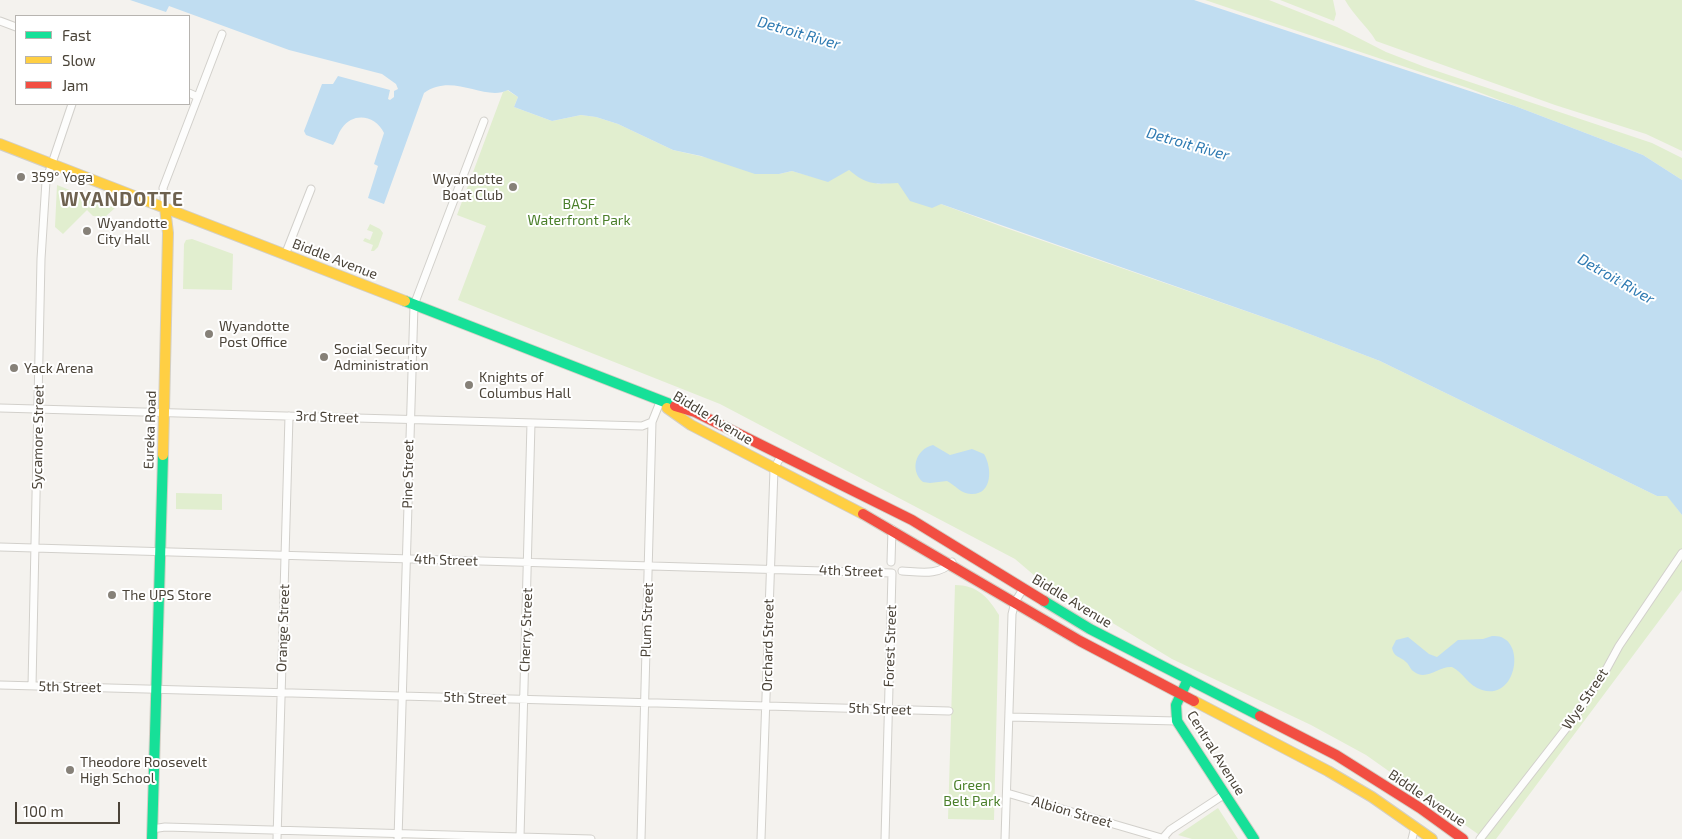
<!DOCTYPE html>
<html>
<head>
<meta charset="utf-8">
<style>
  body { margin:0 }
  #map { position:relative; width:1682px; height:839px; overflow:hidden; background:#f4f2ee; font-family:"Exo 2",sans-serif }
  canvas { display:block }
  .legend { position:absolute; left:15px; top:15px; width:175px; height:90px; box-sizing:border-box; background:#fff; border:1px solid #b7b4b0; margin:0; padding:6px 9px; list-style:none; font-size:15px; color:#4b4439 }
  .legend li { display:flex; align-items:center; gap:10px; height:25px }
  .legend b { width:25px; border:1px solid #b7b4b0 }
  .scale { position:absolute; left:15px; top:802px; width:105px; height:22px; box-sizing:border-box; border:2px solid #4b4439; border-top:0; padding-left:6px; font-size:15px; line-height:18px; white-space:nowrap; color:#4b4439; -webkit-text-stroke:4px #fff; paint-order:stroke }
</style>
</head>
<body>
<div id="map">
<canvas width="1682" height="839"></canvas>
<ul class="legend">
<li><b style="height:6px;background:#16e098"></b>Fast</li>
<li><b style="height:6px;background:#ffcf43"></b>Slow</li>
<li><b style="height:6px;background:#f24e42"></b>Jam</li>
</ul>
<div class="scale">100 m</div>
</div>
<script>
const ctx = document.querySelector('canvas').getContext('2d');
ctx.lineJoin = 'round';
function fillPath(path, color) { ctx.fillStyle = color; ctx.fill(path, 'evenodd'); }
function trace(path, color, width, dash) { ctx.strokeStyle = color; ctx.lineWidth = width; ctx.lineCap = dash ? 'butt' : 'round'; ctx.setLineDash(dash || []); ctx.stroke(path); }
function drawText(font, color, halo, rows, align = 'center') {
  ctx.font = font + ' "Exo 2",sans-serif'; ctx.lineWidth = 4; ctx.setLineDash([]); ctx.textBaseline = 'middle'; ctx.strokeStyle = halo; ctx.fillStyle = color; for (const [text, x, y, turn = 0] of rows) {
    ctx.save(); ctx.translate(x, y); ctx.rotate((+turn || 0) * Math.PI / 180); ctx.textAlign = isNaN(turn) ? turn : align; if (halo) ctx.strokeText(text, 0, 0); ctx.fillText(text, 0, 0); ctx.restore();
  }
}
fillPath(new Path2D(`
  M1205,0H1269L1337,27L1386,52L1425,67L1652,143L1682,158V180L1643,155L1468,88Z
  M1280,0H1333L1336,14L1334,21Z
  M1345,0H1682V151L1646,134L1555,105L1376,41C1367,26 1354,16 1345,0Z
  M507,90L518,97L514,107L552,121L581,115L596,117L618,124L673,150L779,174L792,171L817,178L849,170L878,184L898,182L941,204L1003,227L1286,325L1380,361L1657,496H1668L1682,515V590L1496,839H1485L1366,755L1311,725L1172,659L1035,576L1015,559L720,404L458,300L486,226L457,215L503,92Z
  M57,185L115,208L105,217L93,216L87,210L63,234L55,227Z
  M370,224L380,229L383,233L378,247L374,251H371L373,245L363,241L365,238L370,240L373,232L367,230Z
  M192,239L233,254L232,290L183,289L184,244L186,240Z
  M176,493L222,494V510L176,509Z
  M955,585C977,585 988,597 999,615L994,820L948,819Z
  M1218,808L1238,839H1192L1178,835Z`), '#e1eecf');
fillPath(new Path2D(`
  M130,0H1194L1515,106L1643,155L1682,180V515L1667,496H1657L1380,361L1286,325L941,204L932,208L910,201L898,183C875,184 868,186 849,170L828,182L792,171L779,174H755L701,156L673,150L618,124L596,117L581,115L552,121L514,107L518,97L508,90C485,102 453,72 424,93L384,204L368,198L378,166L374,164L384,133C376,116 354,111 342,128C338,133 337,140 333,145L306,135L304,131L322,84H333L338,76L390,90L388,99L390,100L394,97V91L398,89L396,84L382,74L289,50L169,6L166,12Z
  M933,445L950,455L972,449L984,454C992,467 993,495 971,494C961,494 955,485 947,481L930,483L923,482C909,470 916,449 933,445Z
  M1492,636C1527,633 1519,701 1482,690C1468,686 1464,673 1452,667C1438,666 1426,682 1413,671C1410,669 1409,664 1406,662C1400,656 1394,658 1392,648L1396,640L1408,637L1429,654L1437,657L1458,640L1483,639Z`), '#c0ddf1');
const street = new Path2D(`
  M0,21L16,27
  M189,93L198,97
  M165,208L163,188L222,34
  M285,255L311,189
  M0,408L642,426L652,422
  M0,547L892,573L885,839
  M891,562L892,529
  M902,571C920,572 939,576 952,562
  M0,685L949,711
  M32,686L41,259L46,181L72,104
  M1009,717L1177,721
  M1007,793L1165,839
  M152,829L165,827L591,839
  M520,837L531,423
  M277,839L289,416
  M398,839L414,305L484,121
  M641,839L652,422L660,402
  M761,839L774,469L782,454
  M1005,839L1012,614L1015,602L1023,589
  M1162,839L1170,830L1225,794
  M1412,839L1415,827
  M1480,839L1575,717L1607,668L1619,646L1682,553`);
const fast = new Path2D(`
  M405,301L675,406
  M1044,601L1090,629L1260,716
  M1188,679L1176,705L1177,721L1254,839
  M152,839L163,455`);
const slow = new Path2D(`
  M0,144L405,301
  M667,408L691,425L863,514
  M163,455L168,233L165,208
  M1194,701L1328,771L1372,797L1432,839`);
const jam = new Path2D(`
  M675,406L695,412L912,520L1044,601
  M863,514L1080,641L1194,701
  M1260,716L1336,755L1420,808L1463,839`);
trace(street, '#d2d0cb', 9);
trace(fast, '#d3cfc5', 12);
trace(slow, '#d3cfc5', 12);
trace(jam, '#d3cfc5', 12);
trace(street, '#fdfdfc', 7);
trace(fast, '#16e098', 10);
trace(slow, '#ffcf43', 10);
trace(jam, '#f24e42', 10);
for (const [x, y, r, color] of [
  [21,177,5,"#868178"],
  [513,187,5,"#868178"],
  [87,231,5,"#868178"],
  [209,334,5,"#868178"],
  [324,357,5,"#868178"],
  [14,368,5,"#868178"],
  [469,385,5,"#868178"],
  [112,595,5,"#868178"],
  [70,770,5,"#868178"]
]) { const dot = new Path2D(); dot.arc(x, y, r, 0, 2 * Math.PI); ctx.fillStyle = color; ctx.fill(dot); trace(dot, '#fff', 2); }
drawText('14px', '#4b4439', '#fff', [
  ["359° Yoga",31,177],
  ["Wyandotte",503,179,"right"],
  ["Boat Club",503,195,"right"],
  ["Wyandotte",97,223],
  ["City Hall",97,239],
  ["Wyandotte",219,326],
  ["Post Office",219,342],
  ["Social Security",334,349],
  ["Administration",334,365],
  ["Yack Arena",24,368],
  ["Knights of",479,377],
  ["Columbus Hall",479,393],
  ["The UPS Store",122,595],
  ["Theodore Roosevelt",80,762],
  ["High School",80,778]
], 'left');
drawText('14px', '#4a7f2a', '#fff', [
  ["BASF",579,204],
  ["Waterfront Park",579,220],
  ["Green",972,785],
  ["Belt Park",972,801]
]);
drawText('14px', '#4b4439', '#fff', [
  ["Biddle Avenue",335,259,21],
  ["3rd Street",327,417,2],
  ["Biddle Avenue",713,418,31],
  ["Eureka Road",150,430,-88],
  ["Sycamore Street",38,437,-89],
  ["Pine Street",408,474,-89],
  ["4th Street",446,560,2],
  ["4th Street",851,571,2],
  ["Biddle Avenue",1072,601,31],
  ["Plum Street",647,620,-88],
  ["Orange Street",283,628,-88],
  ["Cherry Street",526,630,-88],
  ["Orchard Street",768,645,-89],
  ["Forest Street",890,646,-88],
  ["5th Street",70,687,1],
  ["5th Street",475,698,2],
  ["Wye Street",1585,699,-56],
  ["5th Street",880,709,2],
  ["Central Avenue",1216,753,58],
  ["Biddle Avenue",1427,798,34],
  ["Albion Street",1072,812,16]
]);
drawText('italic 15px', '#2e7ab2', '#fff', [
  ["Detroit River",799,33,16],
  ["Detroit River",1188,144,16],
  ["Detroit River",1616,279,30]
]);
ctx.letterSpacing = '1px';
drawText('bold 19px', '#6e6250', '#fff', [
  ["WYANDOTTE",122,200]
]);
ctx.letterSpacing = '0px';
</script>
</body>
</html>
